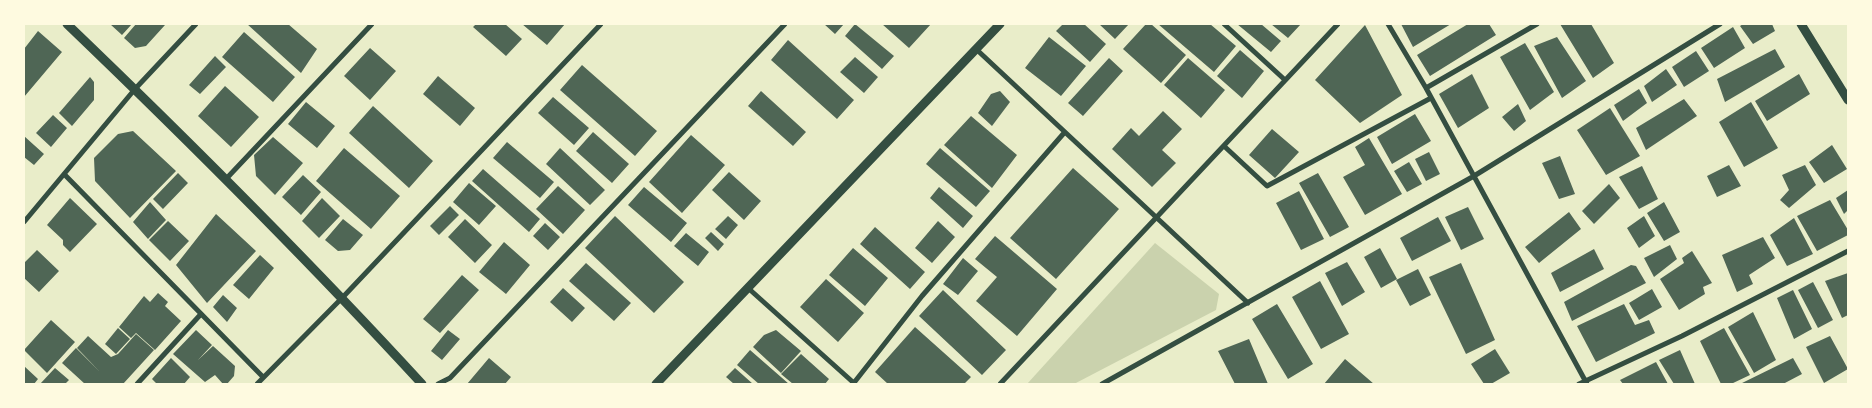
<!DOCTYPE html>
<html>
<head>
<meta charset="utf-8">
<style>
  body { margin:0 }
  #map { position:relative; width:1872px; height:408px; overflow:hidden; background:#e9edc9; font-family:Arial,sans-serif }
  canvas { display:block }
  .frame { position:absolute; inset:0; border:25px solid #fefae0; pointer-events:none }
</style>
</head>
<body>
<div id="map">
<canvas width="1872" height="408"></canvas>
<div class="frame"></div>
</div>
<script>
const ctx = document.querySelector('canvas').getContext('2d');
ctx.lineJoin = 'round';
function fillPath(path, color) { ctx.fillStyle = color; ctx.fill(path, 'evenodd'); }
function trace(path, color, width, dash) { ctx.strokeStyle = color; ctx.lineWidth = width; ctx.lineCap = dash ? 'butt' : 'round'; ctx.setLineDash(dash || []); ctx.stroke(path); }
fillPath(new Path2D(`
  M1155,243L1219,294L1216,310L1074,384H1027Z`), '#cad2ad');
fillPath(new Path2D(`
  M110,24H132L122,35Z
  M136,24H163L165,25L146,46L135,48L124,38Z
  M247,24H288L317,49L301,73Z
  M476,24H505L522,39L506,56L473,27Z
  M522,24H565L547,45Z
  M824,24H844L835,34Z
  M855,24L894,56L882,69L845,36Z
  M882,24H931L909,48Z
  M1063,24H1084L1106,44L1090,62L1056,31Z
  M1099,24H1129L1115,39Z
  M1146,24H1151L1186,55L1161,83L1123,49Z
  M1158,24H1210L1236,46L1214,72Z
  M1237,24H1261L1281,41L1271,52Z
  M1271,24H1301L1288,38Z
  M1401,24H1451L1413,47Z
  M1468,24H1489L1496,35L1430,76L1417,55Z
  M1560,24H1591L1614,63L1593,78Z
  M1743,24H1772L1775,31L1753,44L1740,26Z
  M1365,25L1402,95L1360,123L1315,80Z
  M1733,27L1745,48L1714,68L1701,48Z
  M38,31L62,52L24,97V49Z
  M244,32L295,77L273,102L222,57Z
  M1049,37L1086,66L1061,96L1025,68Z
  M1557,37L1586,81L1562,98L1534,46Z
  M788,40L854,100L837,119L771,60Z
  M1525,43L1554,92L1530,110L1500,57Z
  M370,48L396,71L370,100L344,76Z
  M1775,49L1785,67L1725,102L1717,79Z
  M1240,50L1264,71L1242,98L1217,76Z
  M1696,51L1709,71L1684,87L1672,67Z
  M215,56L226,67L200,94L189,85Z
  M855,57L878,77L864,93L840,72Z
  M1109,58L1123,71L1083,116L1068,103Z
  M1188,58L1225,90L1201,118L1164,85Z
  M582,65L657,131L635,156L560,90Z
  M1666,69L1677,85L1652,102L1644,86Z
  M1472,74L1489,108L1458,128L1439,94Z
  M1799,74L1810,94L1767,121L1755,101Z
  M438,76L475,108L460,126L423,94Z
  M90,77L94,82V100L72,126L59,113Z
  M225,86L259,117L231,147L198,116Z
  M1639,89L1647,103L1623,121L1614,105Z
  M761,91L806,132L793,146L748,106Z
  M1000,91L1010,102L992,126L978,113L991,94Z
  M553,97L589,128L574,145L538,113Z
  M1684,99L1697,116L1646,150L1636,128Z
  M306,102L335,126L317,148L288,124Z
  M1751,102L1778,148L1744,167L1719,122Z
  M1518,104L1526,121L1514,131L1502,117Z
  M373,106L433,161L409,188L349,133Z
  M1610,108L1640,156L1606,175L1577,130Z
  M1163,111L1182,129L1162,150L1176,163L1152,187L1112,149L1131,128L1139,136Z
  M1415,114L1431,141L1392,164L1377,137Z
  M53,115L67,128L51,147L36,133Z
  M971,116L1017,155L992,188L944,145Z
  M1272,129L1299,152L1275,178L1249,155Z
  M133,131L176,171L130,218L95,181L94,158L118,134Z
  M593,132L629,164L612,183L576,151Z
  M691,135L725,165L682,213L649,182Z
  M24,136L44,154L34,165L24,157Z
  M273,137L303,163L275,195L256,176L254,155Z
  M1369,138L1402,194L1365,215L1343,177L1365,165L1355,147Z
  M507,142L554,182L540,198L493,158Z
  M1832,145L1847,169L1824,183L1809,162Z
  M344,148L400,196L371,229L316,181Z
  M560,148L605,190L590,205L546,164Z
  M940,148L990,191L976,207L926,164Z
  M1429,152L1440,174L1426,181L1415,159Z
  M1560,156L1575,194L1559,199L1542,163Z
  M1409,162L1422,184L1407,192L1394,171Z
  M1729,165L1741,186L1717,197L1707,176Z
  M1805,165L1816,185L1789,208L1780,200L1789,190L1782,175Z
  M1642,166L1658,199L1639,209L1619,177Z
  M1073,168L1119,209L1056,279L1010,238Z
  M483,169L540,219L529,232L472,181Z
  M729,172L761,201L744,220L712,190Z
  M178,173L188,183L163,209L153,199Z
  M1318,173L1349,227L1330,237L1299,183Z
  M303,175L321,192L301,215L282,197Z
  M469,183L496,206L479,225L453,202Z
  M1609,184L1620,198L1594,224L1582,211Z
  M558,186L585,210L563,234L536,209Z
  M644,187L687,223L671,242L628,205Z
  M939,187L973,216L963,228L930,198Z
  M1848,190V210L1844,214L1836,198Z
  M1299,191L1324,239L1301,250L1276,203Z
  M70,198L97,224L70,252L63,245V240L47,225Z
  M322,198L340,216L319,238L302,221Z
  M1830,200L1848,230V235L1817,251L1797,216Z
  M150,202L166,220L148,239L133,222Z
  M1664,202L1680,232L1664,241L1647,213Z
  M450,206L459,215L439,235L430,226Z
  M1468,207L1484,239L1461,250L1445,217Z
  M1569,212L1581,229L1539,263L1525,247Z
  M216,214L256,251L207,303L176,265Z
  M615,216L684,282L654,313L585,248Z
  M728,216L738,225L726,239L715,229Z
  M1644,216L1655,236L1639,248L1627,228Z
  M1438,217L1451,241L1412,261L1400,238Z
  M1794,218L1813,254L1787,266L1770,235Z
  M343,219L363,235L350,250L338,251L325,240Z
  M465,219L492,245L475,263L448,237Z
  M168,221L189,241L170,261L149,240Z
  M938,221L955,237L932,263L915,248Z
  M545,223L560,237L548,250L533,236Z
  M875,227L925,272L910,289L860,244Z
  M711,232L724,244L718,251L705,238Z
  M686,233L709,252L698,266L674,246Z
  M995,236L1057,289L1017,336L976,301L997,277L975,259Z
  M1763,237L1775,258L1749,275L1753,284L1737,292L1722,255Z
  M504,242L530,265L506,294L479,272Z
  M1670,245L1677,259L1654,277L1644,258Z
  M853,248L888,278L865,306L829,275Z
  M1380,248L1397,279L1381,288L1364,257Z
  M1594,249L1604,269L1560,292L1551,273Z
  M37,250L59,271L39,292L24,278V263Z
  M1692,251L1712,283L1703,287L1705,294L1679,310L1660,279L1684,263L1682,258Z
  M260,255L274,268L249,299L233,285Z
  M963,258L978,271L958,295L943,284Z
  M1347,262L1365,292L1342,306L1325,273Z
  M586,263L631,303L614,321L569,281Z
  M1461,263L1495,340L1466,354L1429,277Z
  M1631,265L1636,266L1646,283L1572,321L1564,302Z
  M1418,269L1431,295L1410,306L1396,280Z
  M1848,273V315L1842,318L1825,281Z
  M462,275L479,290L440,333L423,319Z
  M826,279L864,313L838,342L800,307Z
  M1320,281L1349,334L1321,349L1292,297Z
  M1813,282L1833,320L1818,328L1798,290Z
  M563,288L585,308L572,322L550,302Z
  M1652,289L1662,307L1639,320L1629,303Z
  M943,290L1006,350L982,375L919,316Z
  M1793,290L1812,329L1794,339L1777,298Z
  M158,293L168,302L165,306L181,321L155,350L136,333L131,338L119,327L144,296L150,302Z
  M223,295L237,308L227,322L213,307Z
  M1277,304L1313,364L1288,379L1252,319Z
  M1624,304L1635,325L1649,320L1655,333L1596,362L1577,326Z
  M1753,312L1776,360L1754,373L1728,327Z
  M51,320L75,342L47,373L24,350Z
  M915,327L971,377L964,384H888L875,372Z
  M118,328L130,339L116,354L105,344Z
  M1724,328L1750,375L1731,384H1721L1700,341Z
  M196,330L212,345L198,360L213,346L235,366L234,376L227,384H223L215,375L205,382L173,354Z
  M448,330L460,339L442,360L431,351Z
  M776,330L801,351L781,373L753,347L764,335Z
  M136,334L154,350L123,384H85L62,363L76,348L100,372L77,348L88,336L111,357L118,354Z
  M1830,336L1848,369L1824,383L1806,347Z
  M1249,339L1268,384H1235L1218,351Z
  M1495,349L1510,373L1491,384H1484L1471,364Z
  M750,350L789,384H759L737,365Z
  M1680,350L1695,384H1674L1659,360Z
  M801,354L829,379L825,384H793L781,374Z
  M171,358L190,377L184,384H157L152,379Z
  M489,358L511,377L505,384H467Z
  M1793,358L1802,374L1783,384H1740Z
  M1345,359L1374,384H1324Z
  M1656,362L1668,384H1623L1620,380Z
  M24,366L38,379L34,384H24Z
  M55,368L69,380L65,384H40Z
  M735,368L753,384H734L726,377Z`), '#4f6655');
trace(new Path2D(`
  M1224,24L1285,80
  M1388,24L1426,88L1587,384
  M976,49L1248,303
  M1426,88L1537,24
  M1224,146L1267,186L1431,98
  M64,174L263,377
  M226,179L372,24
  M24,222L135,89L196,24
  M748,288L855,384
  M137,384L201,314
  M257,384L343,297L601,24
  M438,384L450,378L785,24
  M853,384L922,296L1064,133
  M1000,384L1338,24
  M1102,384L1474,176L1720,24
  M1579,384L1682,336L1848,251`), '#344e41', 5);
trace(new Path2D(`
  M67,24C189,141 308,260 422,384
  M1801,24L1848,100
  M656,384L1000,24`), '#344e41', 9);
</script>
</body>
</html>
